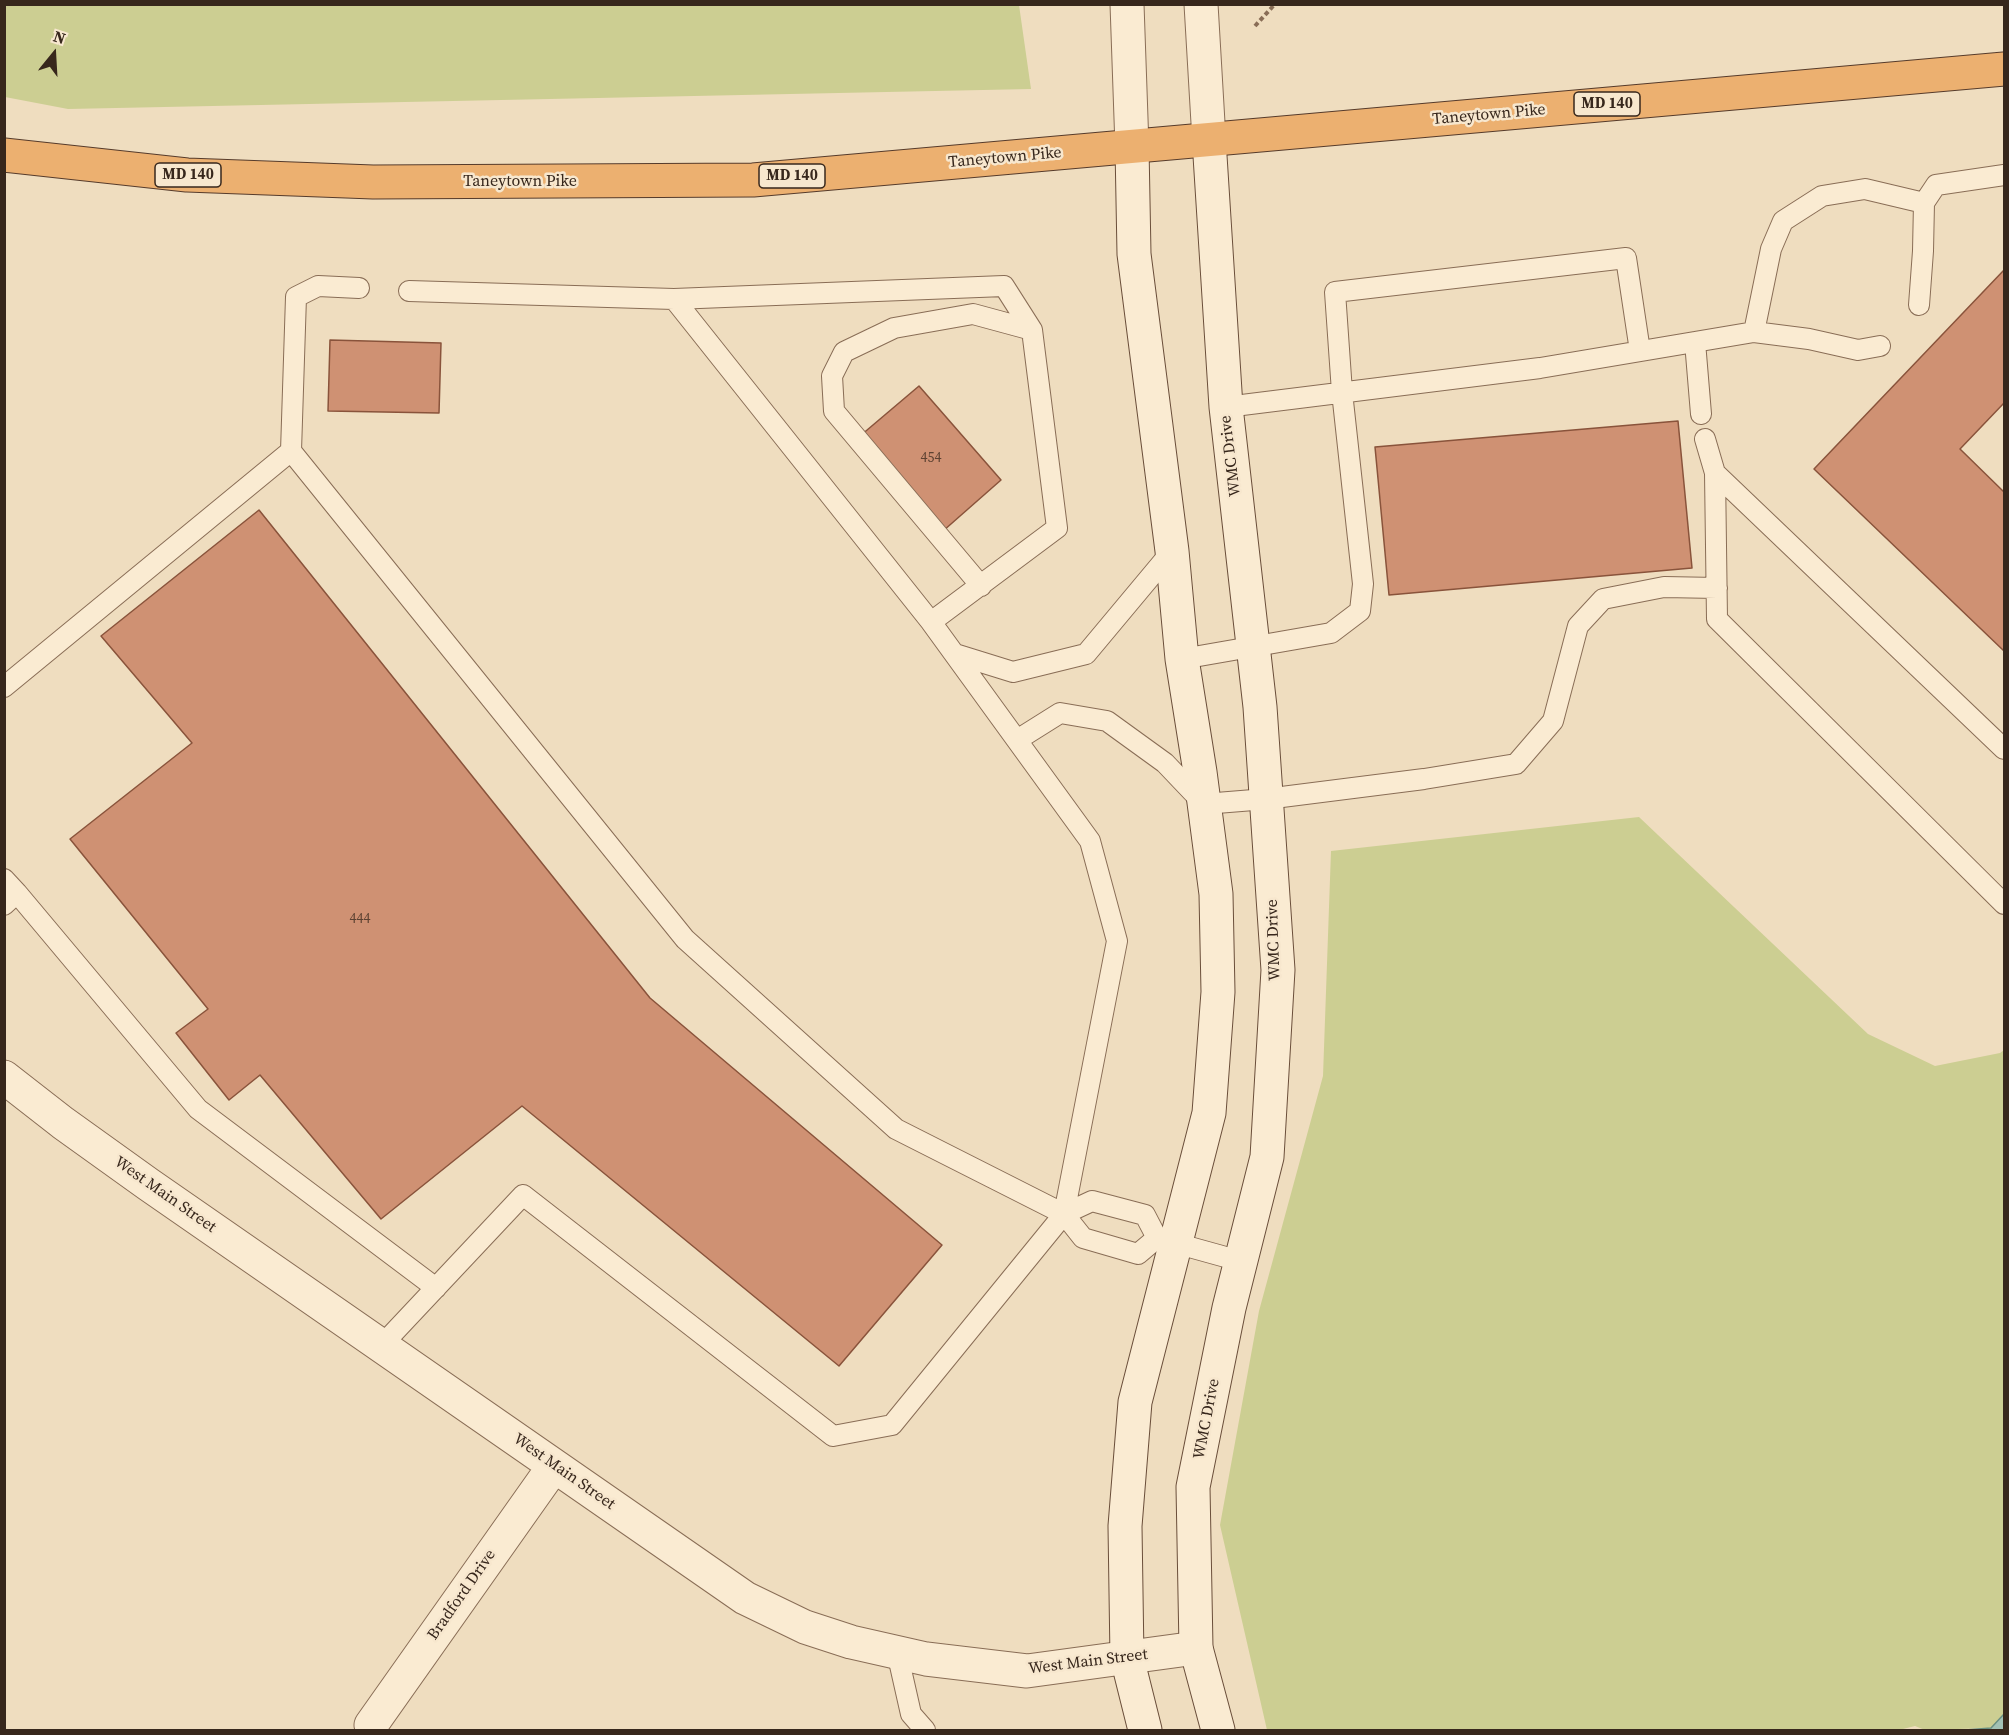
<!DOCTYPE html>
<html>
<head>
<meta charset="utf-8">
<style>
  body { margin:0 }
  #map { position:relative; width:2009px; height:1735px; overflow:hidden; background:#efddbf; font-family:"Source Serif 4",serif }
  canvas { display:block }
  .frame { position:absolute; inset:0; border:6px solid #37271c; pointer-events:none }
  .north { position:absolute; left:24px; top:24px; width:60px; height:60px; -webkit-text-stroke:4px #f7e7ce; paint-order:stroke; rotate:18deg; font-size:16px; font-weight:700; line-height:24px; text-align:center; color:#37271c }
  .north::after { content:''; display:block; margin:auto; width:21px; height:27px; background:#37271c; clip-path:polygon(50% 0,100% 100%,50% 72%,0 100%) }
</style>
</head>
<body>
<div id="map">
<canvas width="2009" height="1735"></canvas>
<div class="frame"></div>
<div class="north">N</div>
</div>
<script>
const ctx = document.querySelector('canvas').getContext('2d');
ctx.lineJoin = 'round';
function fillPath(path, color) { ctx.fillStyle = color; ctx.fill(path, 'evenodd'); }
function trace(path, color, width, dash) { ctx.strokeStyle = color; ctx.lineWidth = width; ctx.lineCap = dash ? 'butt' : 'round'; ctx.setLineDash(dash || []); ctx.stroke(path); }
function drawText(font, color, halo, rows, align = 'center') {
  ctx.font = font + ' "Source Serif 4",serif'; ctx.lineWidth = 5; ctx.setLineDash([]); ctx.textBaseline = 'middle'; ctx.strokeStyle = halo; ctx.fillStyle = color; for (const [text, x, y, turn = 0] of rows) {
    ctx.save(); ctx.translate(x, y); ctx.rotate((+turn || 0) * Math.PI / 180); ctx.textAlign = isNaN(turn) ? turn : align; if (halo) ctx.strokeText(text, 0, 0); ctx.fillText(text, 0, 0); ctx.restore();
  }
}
fillPath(new Path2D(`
  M4,5H1019L1031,89L68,109L5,97Z
  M1639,817L1868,1034L1935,1066L2000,1053L2004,1050V1714L1991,1728L1925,1730L1915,1726L1899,1730H1267L1220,1525L1259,1311L1323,1076L1331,851Z`), '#ccce92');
const water = new Path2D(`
  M2004,1714V1730H1965L1991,1728Z`);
fillPath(water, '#a2c1b5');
trace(water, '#698f82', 1.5);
const building = new Path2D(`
  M2004,270V403L1960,449L2004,492V651L1814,469Z
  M330,340L441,343L439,413L328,411Z
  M919,386L1001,480L943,531L860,436Z
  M1678,421L1692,568L1389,595L1375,447Z
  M259,510L650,998L942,1245L839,1366L522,1106L381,1219L260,1075L229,1100L176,1033L208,1009L70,839L192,743L101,636Z`);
fillPath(building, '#cf9173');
trace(building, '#89533b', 1.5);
const service = new Path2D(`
  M359,288L318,286L296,297L291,451L685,939L896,1129L1064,1214L1083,1238L1138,1254L1157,1238
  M409,291L674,299L1004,286L1032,330L1057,528L931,622
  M674,299L931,622L1090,841L1117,941L1064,1214
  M1919,305L1923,251L1924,203L1936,185L2004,175
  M1754,332L1771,249L1783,221L1822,196L1865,189L1924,203
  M1695,342L1701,414
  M1226,407L1540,368L1754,332L1809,339L1858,350L1880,346
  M1705,439L1715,473L1717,619L2004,904
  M1715,473L2004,749
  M981,586L834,411L832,376L844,352L894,328L973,314L1032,330
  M955,654L1013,672L1086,654L1172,551
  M1182,659L1331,633L1360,611L1363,584L1342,392L1335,292L1626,258L1640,351
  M4,687L291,451
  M1017,740L1060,713L1107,721L1165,763L1204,804L1266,799L1424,779L1516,764L1553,721L1578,626L1603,599L1664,587L1717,588
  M4,879L17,893L4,905
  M17,893L198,1109L436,1288
  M382,1345L523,1195L833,1436L892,1425L1064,1214L1092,1201L1145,1215L1157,1238L1240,1261
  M897,1652L911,1714L925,1730`);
const minor = new Path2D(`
  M1127,4L1132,147
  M1201,4L1209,140
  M4,1077L63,1123L148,1184L745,1598L805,1627L851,1642L926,1659L1027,1671L1196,1648
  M371,1725L554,1466`);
const secondary = new Path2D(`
  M1209,140L1226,407L1260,707L1278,970L1267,1157L1229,1308L1193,1487L1196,1648L1218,1730
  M1132,147L1134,254L1172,551L1182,659L1200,772L1216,894L1218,992L1209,1113L1135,1402L1125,1526L1127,1658L1145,1730`);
const trunk = new Path2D(`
  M4,155L187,175L373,182L753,180L2004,69`);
trace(service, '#896d56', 22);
trace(minor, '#896d56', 35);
trace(secondary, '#6a4e3a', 35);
trace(trunk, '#563b2b', 35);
trace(new Path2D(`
  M1255,26L1275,4`), '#896d56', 4, [4.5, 3]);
trace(service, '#faebd2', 20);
trace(minor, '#faebd2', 33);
trace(secondary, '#faebd2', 33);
trace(trunk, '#ecb070', 33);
drawText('14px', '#5d4232', null, [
  ["454",931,458],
  ["444",360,919]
]);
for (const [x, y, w] of [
  [1607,104,66],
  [188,175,66],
  [792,176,66]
]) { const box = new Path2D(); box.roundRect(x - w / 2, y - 12, w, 24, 4.5); ctx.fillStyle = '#f7e7ce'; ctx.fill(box); trace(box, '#37271c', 1.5); }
drawText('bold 15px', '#37271c', null, [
  ["MD 140",1607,104],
  ["MD 140",188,175],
  ["MD 140",792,176]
]);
drawText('16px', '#37271c', '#f7e7ce', [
  ["Taneytown Pike",1489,115,-5],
  ["Taneytown Pike",1005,158,-5],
  ["Taneytown Pike",520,182],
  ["WMC Drive",1231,456,-97],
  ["WMC Drive",1274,940,-92],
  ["West Main Street",165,1195,35],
  ["WMC Drive",1207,1419,-79],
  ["West Main Street",564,1472,35],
  ["Bradford Drive",462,1595,-55],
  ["West Main Street",1088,1662,-7]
]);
</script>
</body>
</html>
